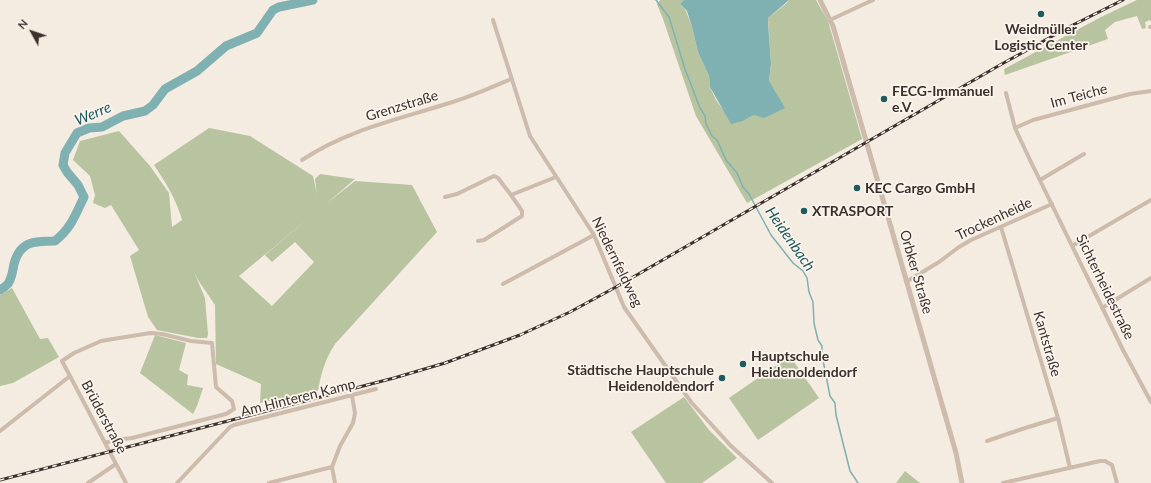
<!DOCTYPE html>
<html>
<head>
<meta charset="utf-8">
<style>
  body { margin:0 }
  #map { position:relative; width:1151px; height:483px; overflow:hidden; background:#f4ebe1; font-family:Lato,sans-serif }
  canvas { display:block }
  .north { position:absolute; left:12px; top:12px; width:40px; height:40px; -webkit-text-stroke:3px #fbf5ee; paint-order:stroke; rotate:310deg; font-size:11px; font-weight:700; line-height:16px; text-align:center; color:#3b302b }
  .north::after { content:''; display:block; margin:auto; width:14px; height:18px; background:#3b302b; clip-path:polygon(50% 0,100% 100%,50% 72%,0 100%) }
</style>
</head>
<body>
<div id="map">
<canvas width="1151" height="483"></canvas>
<div class="north">N</div>
</div>
<script>
const ctx = document.querySelector('canvas').getContext('2d');
ctx.lineJoin = 'round';
function fillPath(path, color) { ctx.fillStyle = color; ctx.fill(path, 'evenodd'); }
function trace(path, color, width, dash) { ctx.strokeStyle = color; ctx.lineWidth = width; ctx.lineCap = dash ? 'butt' : 'round'; ctx.setLineDash(dash || []); ctx.stroke(path); }
function drawText(font, color, halo, rows, align = 'center') {
  ctx.font = font + ' Lato,sans-serif'; ctx.lineWidth = 3.5; ctx.setLineDash([]); ctx.textBaseline = 'middle'; ctx.strokeStyle = halo; ctx.fillStyle = color; for (const [text, x, y, turn = 0] of rows) {
    ctx.save(); ctx.translate(x, y); ctx.rotate((+turn || 0) * Math.PI / 180); ctx.textAlign = isNaN(turn) ? turn : align; if (halo) ctx.strokeText(text, 0, 0); ctx.fillText(text, 0, 0); ctx.restore();
  }
}
fillPath(new Path2D(`
  M660,0H684L680,4L686,11L692,27L698,52L709,76L710,87L716,100L726,114L743,121L754,115L769,81L771,64L768,18L788,2V0H816L828,21L862,139L747,203L696,116L663,19L657,4Z
  M1137,0H1151V22L1150,20L1145,22L1146,28L1142,29L1137,16L1115,22L1105,30L1108,39L1005,75L1004,69L1101,17Z
  M209,128L250,136L313,176L317,194L315,179L320,174L355,179L327,203L355,181L412,185L437,232L335,344C325,359 321,374 318,391L260,403L261,384L216,364L215,305L198,280L194,272L205,298L208,334L207,338H198L157,330L148,317L130,256L139,250L111,205L105,208L93,203L95,195L90,176L73,160L80,141L119,131L150,166L169,193L172,227L182,220C176,199 166,183 154,165ZM309,218L265,255L272,262L295,242L314,262L272,306L239,276Z
  M12,288L40,339L48,338L59,357L13,383L0,386V295Z
  M155,335L186,343L179,370L188,375L187,385L203,388L197,406L193,414L140,373Z
  M790,356L819,398L758,440L729,398Z
  M684,397L709,430L737,458L702,483H666L631,432Z
  M905,471L920,483H896Z`), '#b8c4a0');
fillPath(new Path2D(`
  M684,0H788V1L768,18V22L771,64L769,81L785,108L764,118L754,115L743,121L731,124L710,87L709,76L698,52L692,27L687,11L680,4Z`), '#7fb0b2');
trace(new Path2D(`
  M656,0L669,17L685,69L700,108L705,116L706,124L712,136L717,140L726,160L737,173L743,187L749,194L771,235L793,263L803,271L807,278L809,292L813,302L814,323L818,340L822,346V355L830,396L835,403L836,415L850,471L858,483`), '#7fb0b2', 1.5);
trace(new Path2D(`
  M0,290C3,288 8,285 9,282C12,277 13,269 14,264C20,241 34,241 55,241C71,228 75,216 84,197L78,185L67,172L63,165L65,153L77,133L89,128L102,127L123,116L145,111L153,105L165,89L197,71L226,46L257,33L273,10L279,7L313,0`), '#7fb0b2', 9);
trace(new Path2D(`
  M493,20L530,136L594,235L624,307L691,402L731,446L772,483
  M830,20L873,0
  M1150,27H1151
  M1006,93L1015,128L1030,160L1123,350L1151,402
  M1015,128L1033,120L1130,94L1151,91
  M302,160C347,130 396,120 446,104C468,98 490,88 511,79
  M1040,180L1084,154
  M445,197L457,194L494,176L498,178L511,195L556,177
  M1001,227L1058,418L1070,468
  M478,241L484,240L522,216V211L511,195
  M1072,246L1151,200
  M906,282L939,262L959,247L971,240L1052,204
  M503,284L594,235
  M1102,308L1151,278
  M0,431L70,376
  M987,441L1022,429L1058,418
  M105,443L114,440L132,438L226,414L234,409L232,401L216,387L212,343L191,341L162,334L151,333L144,334L101,341L74,353L62,361L70,376L126,483
  M88,483L116,464
  M177,483L230,427L234,425L376,389
  M269,483L332,467
  M335,483L332,467L340,446L353,423L355,413L352,396
  M1003,483L1100,461H1105L1112,465L1117,483`), '#cdbbac', 4);
trace(new Path2D(`
  M820,0L833,26L956,453L962,483`), '#cdbbac', 5);
const rail = new Path2D(`
  M0,480L394,378L445,363L520,335L570,312L616,287L1000,65L1069,27L1123,0`);
trace(rail, '#3b302b', 3);
trace(rail, '#fbf5ee', 1.5, [4.5]);
for (const [x, y, r, color] of [
  [1041,14,4,"#1f5a5e"],
  [884,99,4,"#1f5a5e"],
  [857,188,4,"#1f5a5e"],
  [804,211,4,"#1f5a5e"],
  [743,364,4,"#1f5a5e"],
  [722,378,4,"#1f5a5e"]
]) { const dot = new Path2D(); dot.arc(x, y, r, 0, 2 * Math.PI); ctx.fillStyle = color; ctx.fill(dot); trace(dot, '#fbf5ee', 1.5); }
drawText('bold 14px', '#3b302b', '#fbf5ee', [
  ["Weidmüller",1041,29,"center"],
  ["Logistic Center",1041,45,"center"],
  ["FECG-Immanuel",892,91],
  ["e.V.",892,107],
  ["KEC Cargo GmbH",865,188],
  ["XTRASPORT",812,211],
  ["Hauptschule",751,356],
  ["Heidenoldendorf",751,372],
  ["Städtische Hauptschule",714,370,"right"],
  ["Heidenoldendorf",714,386,"right"]
], 'left');
drawText('14px', '#3b302b', '#fbf5ee', [
  ["Im Teiche",1079,96,-15],
  ["Grenzstraße",402,106,-17],
  ["Trockenheide",994,219,-25],
  ["Niedernfeldweg",617,262,64],
  ["Orbker Straße",916,272,74],
  ["Sichterheidestraße",1105,287,64],
  ["Kantstraße",1047,344,74],
  ["Am Hinteren Kamp",298,398,-14],
  ["Brüderstraße",104,417,62]
]);
drawText('italic 15px', '#1f5a5e', '#fbf5ee', [
  ["Werre",93,114,-23],
  ["Heidenbach",790,239,55]
]);
</script>
</body>
</html>
